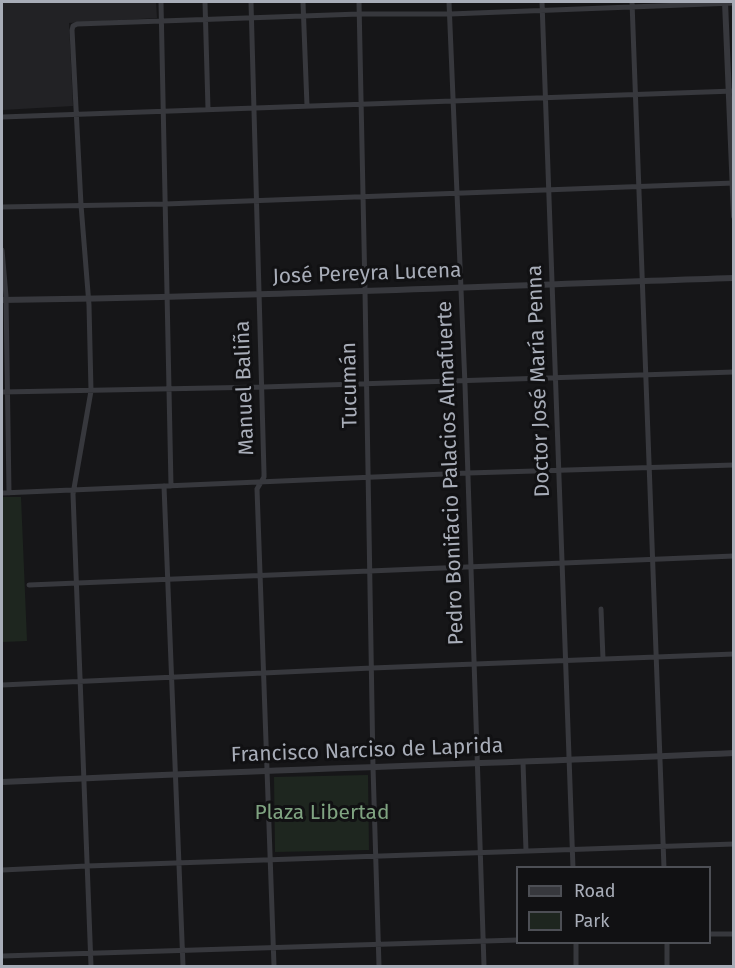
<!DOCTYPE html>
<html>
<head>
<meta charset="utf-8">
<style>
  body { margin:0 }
  #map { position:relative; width:735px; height:968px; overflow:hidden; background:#161618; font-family:"Fira Sans",sans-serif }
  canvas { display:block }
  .frame { position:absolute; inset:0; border:3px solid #a8adb8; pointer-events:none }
  .legend { position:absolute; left:516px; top:866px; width:195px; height:78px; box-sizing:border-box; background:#111113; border:2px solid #4d4f55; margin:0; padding:8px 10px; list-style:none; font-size:18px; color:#a8adb8 }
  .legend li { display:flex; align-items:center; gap:12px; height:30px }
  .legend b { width:30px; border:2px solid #4d4f55 }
</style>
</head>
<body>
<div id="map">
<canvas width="735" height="968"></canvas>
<div class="frame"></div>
<ul class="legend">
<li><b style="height:8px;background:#37383d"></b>Road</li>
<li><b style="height:16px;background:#1e261f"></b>Park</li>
</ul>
</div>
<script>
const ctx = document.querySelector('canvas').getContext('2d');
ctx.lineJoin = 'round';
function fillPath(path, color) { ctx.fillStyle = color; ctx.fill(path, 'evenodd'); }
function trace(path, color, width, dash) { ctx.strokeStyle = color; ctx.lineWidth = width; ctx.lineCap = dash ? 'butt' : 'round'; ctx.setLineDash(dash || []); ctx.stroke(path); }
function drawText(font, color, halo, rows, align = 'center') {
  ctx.font = font + ' "Fira Sans",sans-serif'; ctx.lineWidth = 6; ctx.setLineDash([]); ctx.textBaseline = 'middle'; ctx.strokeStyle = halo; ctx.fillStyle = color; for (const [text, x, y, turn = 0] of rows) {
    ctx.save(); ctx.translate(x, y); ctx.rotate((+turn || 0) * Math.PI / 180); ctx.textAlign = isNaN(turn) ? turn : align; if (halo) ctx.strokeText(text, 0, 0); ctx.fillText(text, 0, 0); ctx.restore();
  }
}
fillPath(new Path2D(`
  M2,2H156L157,18L69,23L73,106L2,110Z`), '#222225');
fillPath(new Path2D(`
  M2,497H21L27,641L2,642Z
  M368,775L369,850L275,852L274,777Z`), '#1e261f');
trace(new Path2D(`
  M161,2L171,486
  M205,2L208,109
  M251,2L264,473V477L257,489L274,966
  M303,2L307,106
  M359,2L365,291L373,767L379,966
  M449,2L465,385L484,966
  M542,2L573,868
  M632,2L664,868
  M2,117L734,91
  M2,207L165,204L734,183
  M2,250L6,296L9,493
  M2,392L263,387L734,372
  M164,486L183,966
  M2,493L468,473L734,465
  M29,585L734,556
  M601,609L603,659
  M2,685L372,668L734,654
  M523,762L526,851
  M2,870L87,866L734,844
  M710,934H734
  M576,942V966
  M667,942V966
  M2,956L518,940
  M91,966L73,494L91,391L89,305L81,205L72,30L73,26L77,24L359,14H450L734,3`), '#37383d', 5);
trace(new Path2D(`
  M725,2L734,216
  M2,300C246,297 490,286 734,278
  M2,782C245,770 490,764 734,753`), '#37383d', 6);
drawText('21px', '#a8adb8', '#111113', [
  ["José Pereyra Lucena",367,274,-2],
  ["Doctor José María Penna",539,381,-92],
  ["Tucumán",350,385,-91],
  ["Manuel Baliña",245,388,-92],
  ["Pedro Bonifacio Palacios Almafuerte",451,473,-92],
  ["Francisco Narciso de Laprida",367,751,-2]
]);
drawText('21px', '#7fa381', '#111113', [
  ["Plaza Libertad",322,813]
]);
</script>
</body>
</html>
